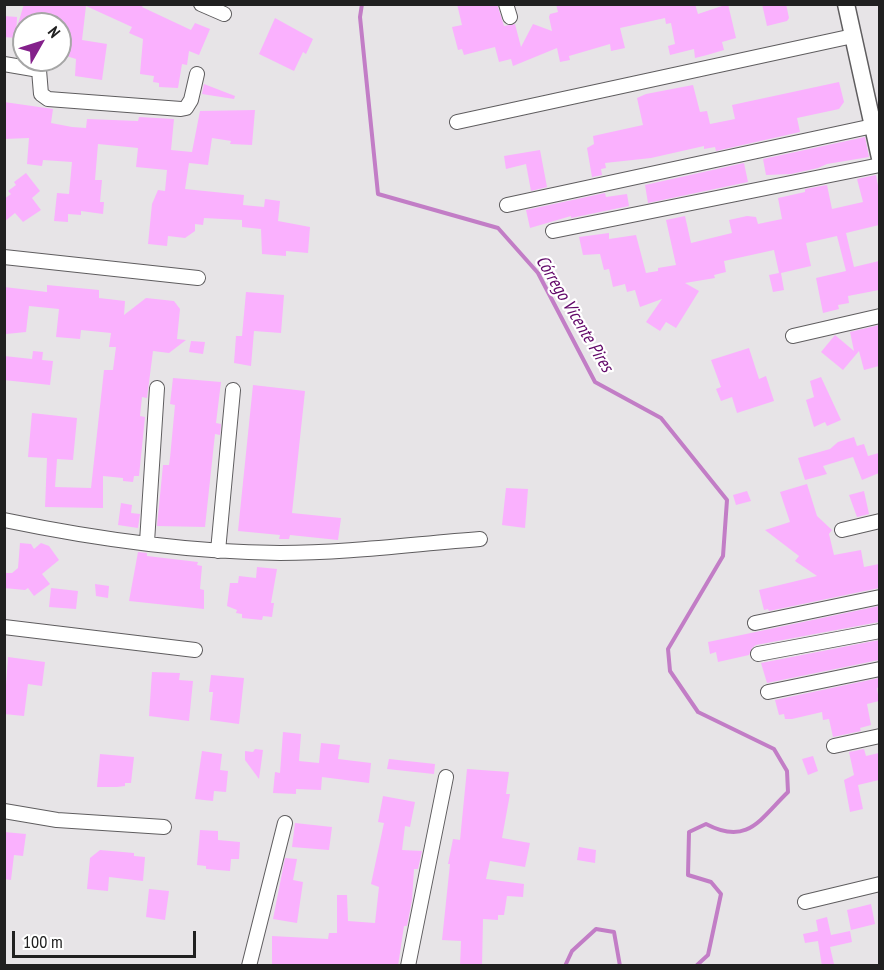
<!DOCTYPE html>
<html>
<head>
<meta charset="utf-8">
<style>
  body { margin:0 }
  #map { position:relative; width:884px; height:970px; overflow:hidden; background:#e7e4e7; font-family:"PT Sans Narrow",sans-serif }
  canvas { display:block }
  .frame { position:absolute; inset:0; border:6px solid #202020; pointer-events:none }
  .north { position:absolute; left:12px; top:12px; width:60px; height:60px; box-sizing:border-box; background:#fff; border:2px solid #a6a6a6; border-radius:50%; rotate:51deg; font-size:16px; font-weight:700; line-height:24px; text-align:center; color:#202020 }
  .north::after { content:''; display:block; margin:auto; width:21px; height:27px; background:#84218b; clip-path:polygon(50% 0,100% 100%,50% 72%,0 100%) }
  .scale { position:absolute; left:12px; top:931px; width:184px; height:27px; box-sizing:border-box; border:3px solid #202020; border-top:0; padding-left:8px; font-size:18px; line-height:21px; white-space:nowrap; color:#202020; -webkit-text-stroke:4px #fff; paint-order:stroke }
</style>
</head>
<body>
<div id="map">
<canvas width="884" height="970"></canvas>
<div class="frame"></div>
<div class="north">N</div>
<div class="scale">100 m</div>
</div>
<script>
const ctx = document.querySelector('canvas').getContext('2d');
ctx.lineJoin = 'round';
function trace(path, color, width, dash) { ctx.strokeStyle = color; ctx.lineWidth = width; ctx.lineCap = dash ? 'butt' : 'round'; ctx.setLineDash(dash || []); ctx.stroke(path); }
function fillPath(path, color) { ctx.fillStyle = color; ctx.fill(path, 'evenodd'); }
function drawText(font, color, halo, rows, align = 'center') {
  ctx.font = font + ' "PT Sans Narrow",sans-serif'; ctx.lineWidth = 4.5; ctx.setLineDash([]); ctx.textBaseline = 'middle'; ctx.strokeStyle = halo; ctx.fillStyle = color; for (const [text, x, y, turn = 0] of rows) {
    ctx.save(); ctx.translate(x, y); ctx.rotate((+turn || 0) * Math.PI / 180); ctx.textAlign = isNaN(turn) ? turn : align; if (halo) ctx.strokeText(text, 0, 0); ctx.fillText(text, 0, 0); ctx.restore();
  }
}
trace(new Path2D(`
  M362,4L360,17L378,194L498,228L538,273L595,382L661,418L727,500L723,556L668,649L670,671L698,712L774,749L787,771L788,792C760,819 748,846 706,824L689,832L688,875L711,882L721,894L708,955L696,966
  M565,966L572,951L596,929L614,932L620,966`), '#c27dc6', 4);
fillPath(new Path2D(`
  M24,4H144L142,7L191,30L195,23L210,29L199,55L189,51L187,65L182,64L178,88L159,87V83L153,82L154,76L140,74L143,39L129,33L132,27L86,6L82,40L107,44L102,80L75,76L76,59L60,54V24H18Z
  M457,4H497L504,26L515,24L521,47L533,24L552,31L549,17L550,14L558,12L556,4H695L698,14L728,4L736,38L722,42L724,50L707,55L695,58L694,49L670,55L668,46L675,44L671,23L666,24L665,18L620,28L625,48L611,51L610,44L569,56L570,60L560,62L557,48L513,66L511,59L499,62L495,47L464,55L462,49L458,50L452,27L462,25Z
  M762,4H786L789,18L787,21L767,26Z
  M4,16L17,17L16,38L4,37Z
  M275,18L313,39L306,54L303,52L294,71L259,54Z
  M839,82L844,102L839,109L797,118L800,132L716,151L715,147L704,149V146L651,158L605,163L606,168L601,169L602,175L592,177L587,148L594,144L593,136L643,125L637,98L646,94L693,85L700,112L707,111L710,124L735,119L732,105Z
  M204,84L235,96L234,99L202,94Z
  M4,102L53,109L51,123L72,127L86,128L87,119L138,121L139,117L174,119L171,150L192,152L200,111L255,110L252,145L230,144L231,141L212,138L208,165L189,163L185,189L244,195L243,205L264,207L265,199L280,201L278,221L310,227L308,253L286,251V256L262,254L261,229L242,227V220L204,218L203,225L195,224V231L185,238L168,236L167,246L148,244L152,204L158,190L165,191L167,170L136,167L138,148L98,144L95,180H102L100,202H104L103,214L81,211V215L68,214V222L54,221L57,193L69,194L72,162L43,160L42,166L27,164L29,138L4,139Z
  M865,137L869,157L827,164L818,168L791,174L766,175L763,159Z
  M540,150L547,187L531,191L526,164L506,169L504,156Z
  M744,163L748,182L648,203L645,185Z
  M26,173L40,191L32,198L41,210L23,222L15,213L4,222V199L11,194L8,191L16,185L14,182Z
  M876,175L879,191V225L846,233L854,267L879,261V290L848,296L849,303L838,305L839,309L823,313L816,278L846,271L837,236L806,243L811,266L781,273L784,290L773,292L769,275L779,273L774,250L724,261L726,272L714,275L715,278L685,283L699,291L676,328L666,322L660,331L646,322L662,299L640,307L635,290L627,292L625,284L613,287L609,269L604,270L600,254L583,255L579,237L609,233V239L636,235L646,273L658,271V268L676,265L666,220L685,216L691,243L732,233L729,220L747,216L756,217L758,224L782,219L778,198L805,192V189L827,185L832,209L863,202L857,179Z
  M605,193L606,197L627,194L629,206L571,218V216L530,228L526,210Z
  M47,285L99,290V298L125,301L124,315L146,298L174,301L180,309L177,339L186,340L169,353L153,351L147,398L142,397L140,416L145,417L139,476H134L133,482L123,481V478L103,476V508L45,507L47,458L28,457L32,413L77,418L73,460L57,459L55,487L91,488L104,370H113L116,347H109L111,333L81,330L80,339L56,337L59,309L29,306L26,332L6,334L4,287L47,292Z
  M246,292L284,295L281,333L254,331L251,366L234,363L236,336H242Z
  M879,325V366L864,370L859,351L843,370L821,352L835,335L854,351L850,332Z
  M191,341L205,342L203,354L189,352Z
  M749,348L759,379L766,376L774,401L737,413L732,397L721,401L716,389L721,387L711,360Z
  M33,351L43,352L42,360L53,361L50,385L4,380V356L32,359Z
  M821,377L841,420L827,426L825,422L814,427L806,400L814,397L810,381Z
  M173,378L221,382L216,423L221,424L220,435L215,434L205,527L157,526L163,465H169L170,458L175,405L170,404Z
  M253,385L305,391L292,513L341,518L338,540L290,535L289,539H279L280,535L238,531Z
  M854,437L857,446L864,444L868,456L879,453V473L862,480L853,457L823,466L827,474L805,480L798,458L830,449L838,442Z
  M807,484L817,516L832,530L829,534L834,555L861,550L864,567L879,564V588L769,611L768,609L764,610L759,590L817,576L795,561L799,556L765,530L790,522L780,492Z
  M506,488L528,489L525,528L502,525Z
  M747,491L751,501L736,505L733,495Z
  M864,491L869,514L857,517L849,495Z
  M121,503L132,505L131,513L140,514L138,528L118,525Z
  M20,543L31,544L34,549L41,543L49,546L59,560L42,574L50,584L34,596L28,588L25,590L4,588V573H12L18,568Z
  M138,552L147,553V556L198,562L197,565L202,566L200,589L204,590V609L129,601Z
  M257,567L277,569L271,603H274L272,617L263,616L262,620L242,618V614L236,613L237,610L227,606L230,583H238L239,576L256,578Z
  M95,584L109,586L108,598L96,596Z
  M51,588L78,591L76,609L49,607Z
  M879,606V622L756,645L752,648L749,655L718,662L716,652L710,654L708,642Z
  M879,640V660L767,683L761,663Z
  M8,657L45,662L42,686L28,684L24,716L4,714Z
  M152,672L180,673L179,680L193,681L189,721L149,716Z
  M211,675L244,678L239,724L210,720L213,692H209Z
  M879,678V687L877,688L879,701L867,704L871,725L860,728L861,731L833,737L829,719L823,720L822,712L792,719H785L784,714L779,715L775,700Z
  M283,732L301,734L299,761L319,763L321,743L340,745L338,759L371,763L369,783L322,777L321,790L296,789V794L273,793L275,772L280,773Z
  M255,749L263,750L259,779L245,760V751L253,752Z
  M864,749L866,756L879,753V780L858,785L863,809L850,812L844,780L854,775L849,752Z
  M202,751L222,754L220,770L228,771L226,792L214,791L213,801L195,799Z
  M100,754L134,757L131,783H125V786L117,787H97Z
  M813,756L818,771L808,775L802,759Z
  M389,759L435,764L434,774L387,769Z
  M467,769L509,772L506,794H510L502,838L530,843L525,867L490,861L486,879L524,884L523,897L507,896L504,915H498V920L483,919L482,966H460L461,941L442,940L450,864H448L453,839L460,840Z
  M383,796L415,802L410,827L405,826L402,850L422,851L418,869H414L412,900L407,926H404L398,966H272V936L328,939L329,933H337V895H347L348,921L375,923L379,887L371,884L384,823L378,822Z
  M295,823L332,827L329,850L292,847Z
  M200,830L218,831V840L240,842L239,859H231L230,871L206,869V866L197,865Z
  M4,832L26,834L23,856L14,855L11,880L4,879Z
  M579,847L596,850L595,863L577,860Z
  M100,850L134,853V856L145,857L143,881L109,877L108,891L87,889L90,858Z
  M285,858L297,859L293,880L303,882L297,923L273,919Z
  M149,889L169,891L165,920L146,917Z
  M871,904L875,924L851,930L847,910Z
  M827,917L831,935L850,931L852,942L830,947L834,964L822,966L818,941L805,943L803,934L818,931L816,920Z`), '#fab1fe');
const minor = new Path2D(`
  M201,4L224,14
  M506,4L510,17
  M4,64L39,70L41,94L48,99L181,109L186,108L191,100L197,74
  M457,122L853,36
  M507,205L873,126
  M553,231L880,165
  M4,257L198,278
  M793,336L880,316
  M4,520C95,539 188,552 280,553C347,553 414,544 480,539
  M842,530L880,521
  M147,542L157,388
  M218,551L233,390
  M755,623L880,597
  M4,627L195,650
  M758,654L880,631
  M768,692L880,669
  M834,746L880,736
  M4,811L57,820L164,827
  M805,902L880,884
  M249,966L285,823
  M408,966L446,777`);
const tertiary = new Path2D(`
  M846,4L880,158`);
trace(minor, '#5f5d5f', 16);
trace(tertiary, '#5f5d5f', 19);
trace(minor, '#fff', 14);
trace(tertiary, '#fff', 16);
drawText('italic 18px', '#620869', '#fff', [
  ["Córrego Vicente Pires",574,314,59]
]);
</script>
</body>
</html>
